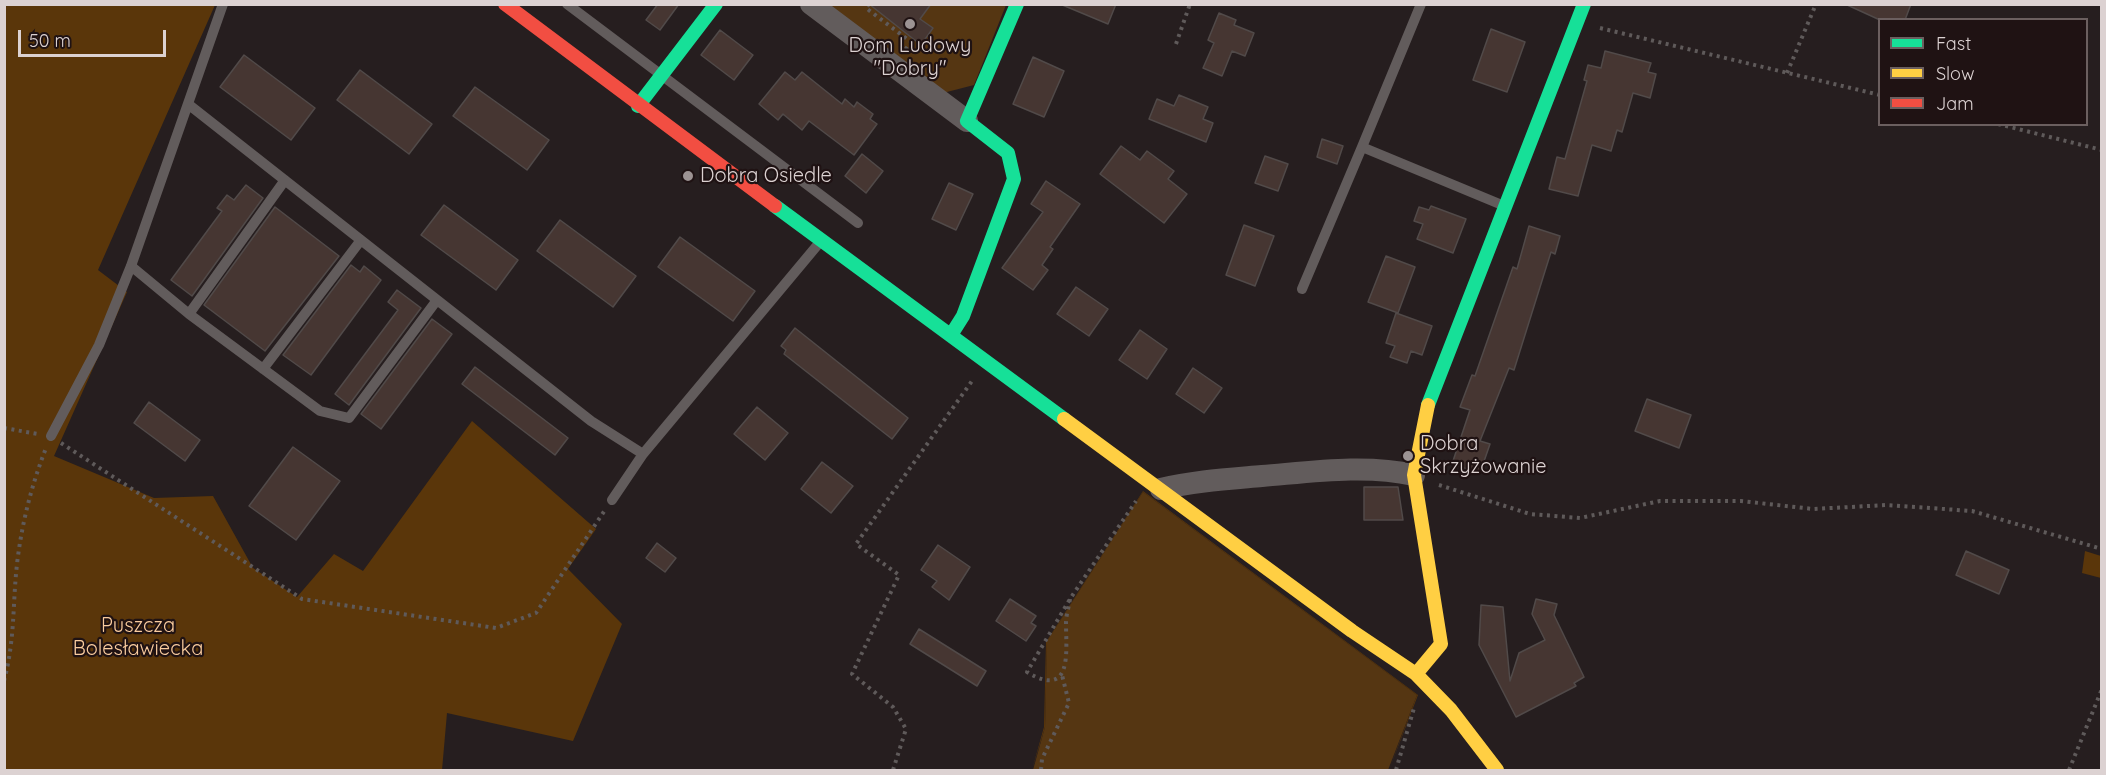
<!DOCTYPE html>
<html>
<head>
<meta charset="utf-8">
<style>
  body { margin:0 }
  #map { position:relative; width:2106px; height:775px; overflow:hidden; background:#261e1f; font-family:Quicksand,sans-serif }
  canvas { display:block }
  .frame { position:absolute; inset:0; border:6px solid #dcd2d2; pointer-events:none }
  .legend { position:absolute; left:1878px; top:18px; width:210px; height:108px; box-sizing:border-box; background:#1f1213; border:2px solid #6b5f5f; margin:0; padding:8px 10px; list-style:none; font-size:18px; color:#dcd2d2 }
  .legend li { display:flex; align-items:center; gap:12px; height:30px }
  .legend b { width:30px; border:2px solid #6b5f5f }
  .scale { position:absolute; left:18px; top:30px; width:148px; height:27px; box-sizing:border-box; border:3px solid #dcd2d2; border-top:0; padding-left:8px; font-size:18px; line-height:21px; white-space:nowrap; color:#dcd2d2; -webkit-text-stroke:4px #1f1213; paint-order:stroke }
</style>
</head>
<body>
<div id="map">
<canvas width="2106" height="775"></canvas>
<div class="frame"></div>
<ul class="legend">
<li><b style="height:8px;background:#16e098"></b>Fast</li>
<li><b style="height:8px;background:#ffcf43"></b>Slow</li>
<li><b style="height:8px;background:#f24e42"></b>Jam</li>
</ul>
<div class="scale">50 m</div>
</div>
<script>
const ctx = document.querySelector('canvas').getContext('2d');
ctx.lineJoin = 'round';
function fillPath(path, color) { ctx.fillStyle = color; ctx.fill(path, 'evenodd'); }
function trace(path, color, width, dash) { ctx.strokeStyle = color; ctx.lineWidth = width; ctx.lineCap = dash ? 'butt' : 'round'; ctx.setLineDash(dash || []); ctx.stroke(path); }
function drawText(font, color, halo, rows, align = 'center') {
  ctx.font = font + ' Quicksand,sans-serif'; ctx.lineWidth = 4.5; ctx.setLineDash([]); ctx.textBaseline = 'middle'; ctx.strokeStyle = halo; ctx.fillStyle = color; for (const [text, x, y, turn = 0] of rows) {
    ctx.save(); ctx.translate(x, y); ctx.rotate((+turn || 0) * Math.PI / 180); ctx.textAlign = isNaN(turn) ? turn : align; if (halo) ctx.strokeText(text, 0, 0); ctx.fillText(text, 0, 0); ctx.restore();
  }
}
fillPath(new Path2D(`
  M825,5H1006L974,85L943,93Z
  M1143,492L1417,695L1388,770H1033L1045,727L1047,641Z`), '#553612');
fillPath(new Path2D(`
  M5,5H215L98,270L127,292L54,456L154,498L213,496L253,568L297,597L334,554L363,571L472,421L596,529L568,569L622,624L573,741L447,713L442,770H5Z
  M1143,491L1418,695L1389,770L1417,695L1143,492L1047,641L1045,727L1032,770L1044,727L1046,642Z
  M2085,551L2101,556V578L2082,573Z`), '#5a360a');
const building = new Path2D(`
  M658,4H679L660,30L646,20Z
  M869,4H931L920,19L933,28L921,45Z
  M1060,4H1116L1108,24Z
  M1845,4H1911L1905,20H1880Z
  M1219,13L1236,20L1234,25L1254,33L1245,56L1232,51L1222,76L1203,68L1214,43L1208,40Z
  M1491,29L1525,42L1507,92L1473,80Z
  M720,30L753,55L734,80L701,55Z
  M1605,51L1651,63L1648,72L1656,74L1650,98L1633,93L1622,132L1617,130L1611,151L1592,145L1578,196L1549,189L1557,157L1565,159L1587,81L1584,80L1588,65L1601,68Z
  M244,55L315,108L291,140L220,87Z
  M1033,57L1064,71L1044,117L1013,104Z
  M360,70L432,124L409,154L337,100Z
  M785,72L795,80L802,72L842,104L845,99L854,107L857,102L873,114L870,119L877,124L854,155L809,121L802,130L783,114L778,120L759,104Z
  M475,87L549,140L527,170L453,116Z
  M1179,95L1208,107L1203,119L1213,123L1206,142L1149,119L1157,99L1174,106Z
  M1322,139L1343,146L1337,164L1317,157Z
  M1121,146L1140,160L1147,151L1174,171L1168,179L1187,194L1164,223L1100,174Z
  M862,154L883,171L866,193L845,176Z
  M1265,156L1288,164L1278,191L1255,183Z
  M1046,181L1080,204L1050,247L1053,249L1042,265L1048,270L1033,290L1002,268L1043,212L1031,204Z
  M949,183L973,194L956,230L932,219Z
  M246,185L263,198L192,296L171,280L222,211L217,208L227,195L234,200Z
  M444,205L518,260L496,290L421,235Z
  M1431,206L1466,219L1453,253L1417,239L1423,224L1414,221L1419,207L1429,210Z
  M275,207L339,256L265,351L204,305Z
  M560,220L636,276L613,307L537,251Z
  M1244,225L1274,236L1255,286L1226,275Z
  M1529,226L1560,236L1555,254L1551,252L1514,370L1509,368L1480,441L1490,444L1480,473L1452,464L1470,410L1460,407L1472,375L1475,376L1513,267L1517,269Z
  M680,237L755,291L733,321L658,267Z
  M1386,256L1415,267L1398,313L1368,302Z
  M351,265L360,272L364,266L381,280L311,375L283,355Z
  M1076,287L1108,309L1089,336L1057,314Z
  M397,290L421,308L349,405L335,394L398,310L388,302Z
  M1396,313L1432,326L1422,355L1411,351L1407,363L1390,357L1395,346L1386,343Z
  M432,319L452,334L381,429L361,414Z
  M795,328L908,418L892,439L784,354L786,350L781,346Z
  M1140,330L1167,349L1147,379L1119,360Z
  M475,367L568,438L555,455L462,384Z
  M1193,368L1222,388L1204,413L1176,394Z
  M1647,399L1691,415L1679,448L1635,431Z
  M149,402L200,440L185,461L134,423Z
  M757,407L788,433L765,460L734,434Z
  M293,447L340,481L296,540L249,506Z
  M822,462L853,486L831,513L801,489Z
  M1364,487H1398L1403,520H1364Z
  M657,543L676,558L665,572L646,558Z
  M938,545L970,567L949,600L932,587L937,581L921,570Z
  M1966,551L2009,570L1999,594L1956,575Z
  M1010,599L1036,616L1031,623L1036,626L1026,641L996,621Z
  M1536,599L1557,604L1554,615L1584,677L1574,683L1576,686L1516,717L1479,645L1481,605L1503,607L1510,681L1519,653L1545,640L1532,614Z
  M919,629L986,671L977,686L910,644Z`);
fillPath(building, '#463632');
trace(building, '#514a49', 1.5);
trace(new Path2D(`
  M869,4L866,8L911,42L905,50
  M1600,28L1880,95
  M1176,44L1190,4
  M1787,73L1816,4
  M1998,124L2102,150
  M4,428L38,434
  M61,443L302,599L496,628L536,613L605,510
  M1439,485L1530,514L1580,518L1660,501H1741L1813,509L1887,505L1972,511L2102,549
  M1070,599C1069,607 1066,615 1066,623C1066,651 1073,700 1027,672L1070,599L1136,501
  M4,681C16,636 12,600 18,556C23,519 32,484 46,448
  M893,770L906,729L893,707L852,674L899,575L856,544L972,381
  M1041,770L1042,759L1069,703L1062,675
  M1396,770L1414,708
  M2069,770L2102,689`), '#5f5a5a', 4, [3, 4.5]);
trace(new Path2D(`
  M567,4L858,223
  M1421,4L1362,147L1502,205
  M188,104L591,421L643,454
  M131,266L189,314L320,411L349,418L437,300
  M1302,289L1362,147
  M189,314L285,180
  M263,369L361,240
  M51,436L99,345L131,266L223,4
  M612,500L643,454L820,242`), '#625c5c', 10);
trace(new Path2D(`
  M811,4L967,121
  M1161,489C1194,481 1228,479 1262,476C1311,472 1365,464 1414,475`), '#625c5c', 22);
trace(new Path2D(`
  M638,106L716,4
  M775,206L1064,419
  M951,335L963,316L1014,179L1008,153L967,121L1017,4
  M1428,405L1584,4`), '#16e098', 14);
trace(new Path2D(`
  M1064,419L1352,631L1416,674L1451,710L1497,770
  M1416,674L1441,644L1414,475L1428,405`), '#ffcf43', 14);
trace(new Path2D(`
  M505,4L775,206`), '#f24e42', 14);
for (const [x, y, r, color] of [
  [910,24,6,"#9c9393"],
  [688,176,6,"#9c9393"],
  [1408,456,6,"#9c9393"]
]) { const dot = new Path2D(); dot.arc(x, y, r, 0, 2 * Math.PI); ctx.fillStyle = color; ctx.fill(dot); trace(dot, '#1f1213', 2); }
drawText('20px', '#dcd2d2', '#1f1213', [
  ["Dom Ludowy",910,46,"center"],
  ["\"Dobry\"",910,69,"center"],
  ["Dobra Osiedle",700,176],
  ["Dobra",1420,444],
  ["Skrzyżowanie",1420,467]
], 'left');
drawText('20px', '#facc9e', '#1f1213', [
  ["Puszcza",138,626],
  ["Bolesławiecka",138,649]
]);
</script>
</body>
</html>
